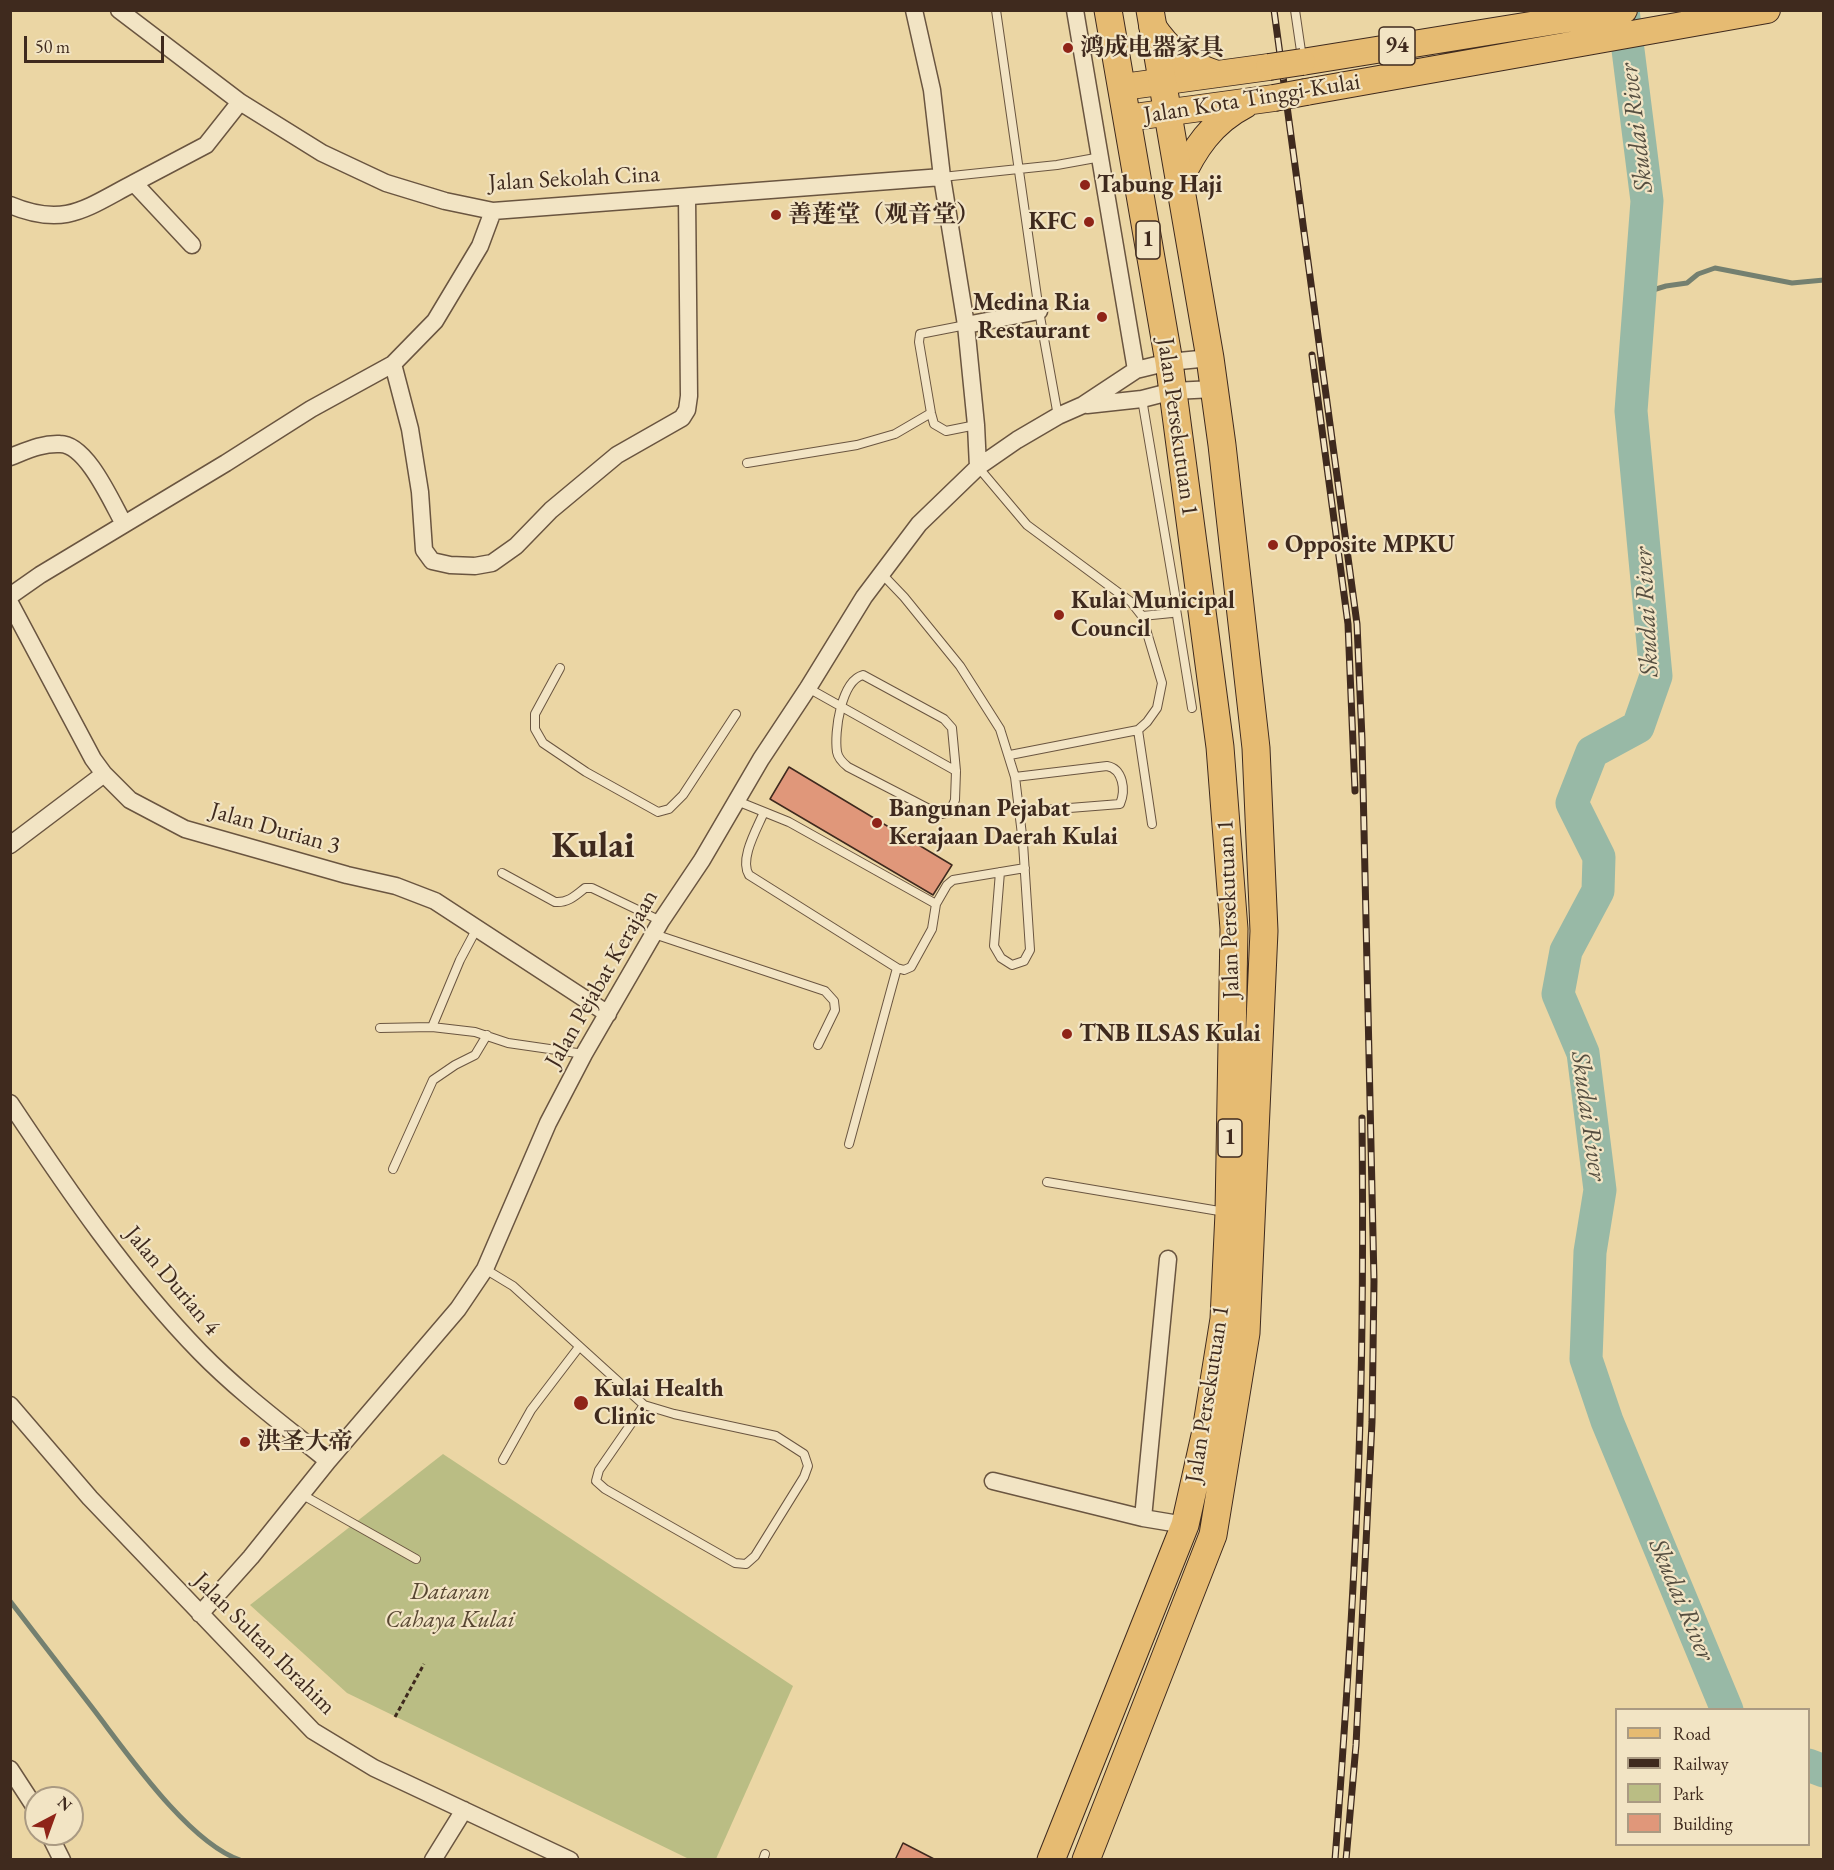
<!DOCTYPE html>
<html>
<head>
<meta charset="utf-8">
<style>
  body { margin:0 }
  #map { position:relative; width:1834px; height:1870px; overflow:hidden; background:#ebd6a4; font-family:"EB Garamond",serif }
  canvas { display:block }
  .frame { position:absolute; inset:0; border:12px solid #3f2a1e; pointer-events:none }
  .legend { position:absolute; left:1615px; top:1708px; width:195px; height:138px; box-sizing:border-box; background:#f2e4c4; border:2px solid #aa9a82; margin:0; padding:8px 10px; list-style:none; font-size:18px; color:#3f2a1e }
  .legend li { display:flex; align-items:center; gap:12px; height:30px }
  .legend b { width:30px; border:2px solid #aa9a82 }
  .north { position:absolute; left:24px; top:1786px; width:60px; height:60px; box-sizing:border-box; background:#f2e4c4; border:2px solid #aa9a82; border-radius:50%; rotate:41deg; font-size:16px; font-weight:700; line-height:24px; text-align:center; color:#3f2a1e }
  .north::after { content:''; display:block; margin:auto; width:21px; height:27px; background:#8f2418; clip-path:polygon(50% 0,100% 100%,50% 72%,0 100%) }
  .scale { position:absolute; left:24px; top:36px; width:140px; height:27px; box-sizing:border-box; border:3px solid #3f2a1e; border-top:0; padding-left:8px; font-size:18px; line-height:21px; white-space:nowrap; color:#3f2a1e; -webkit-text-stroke:4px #f2e4c4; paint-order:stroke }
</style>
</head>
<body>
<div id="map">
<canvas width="1834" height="1870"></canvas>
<div class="frame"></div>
<ul class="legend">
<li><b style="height:8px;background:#e6bb72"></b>Road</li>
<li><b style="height:8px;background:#3f2a1e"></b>Railway</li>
<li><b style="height:16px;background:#babd84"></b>Park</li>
<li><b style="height:16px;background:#e0977a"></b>Building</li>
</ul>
<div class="north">N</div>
<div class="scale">50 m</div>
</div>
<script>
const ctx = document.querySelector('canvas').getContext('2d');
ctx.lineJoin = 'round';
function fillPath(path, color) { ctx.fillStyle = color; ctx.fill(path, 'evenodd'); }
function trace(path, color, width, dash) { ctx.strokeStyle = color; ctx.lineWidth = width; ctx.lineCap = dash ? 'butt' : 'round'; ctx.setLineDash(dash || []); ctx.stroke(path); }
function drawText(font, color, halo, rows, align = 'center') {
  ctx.font = font + ' "EB Garamond","Noto Serif SC",serif'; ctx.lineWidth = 4.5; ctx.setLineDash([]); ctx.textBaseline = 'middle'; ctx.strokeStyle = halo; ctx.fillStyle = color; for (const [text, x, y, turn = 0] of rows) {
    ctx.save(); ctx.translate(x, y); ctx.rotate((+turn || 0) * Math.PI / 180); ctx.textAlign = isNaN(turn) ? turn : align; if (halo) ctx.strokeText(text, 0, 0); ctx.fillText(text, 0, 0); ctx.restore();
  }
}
fillPath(new Path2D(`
  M443,1454L793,1686L716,1859H689L347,1693L250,1605Z`), '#babd84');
trace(new Path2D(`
  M1640,294L1666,286L1687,283L1698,274L1715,268L1792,283L1824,280
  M10,1601C38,1637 66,1674 94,1710C127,1753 188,1842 240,1860`), '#748070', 5);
trace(new Path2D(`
  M1623,10L1647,201L1631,411L1656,676L1638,727L1592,752L1572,803L1599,857L1598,891L1566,951L1558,994L1583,1053L1600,1190L1590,1252L1586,1359L1607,1421L1727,1710
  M1808,1765L1824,1771`), '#98b9a6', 33);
const building = new Path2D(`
  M789,767L952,865L933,895L770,799Z
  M903,1843L936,1860H895Z`);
fillPath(building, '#e0977a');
trace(building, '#3f2a1e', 1.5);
const service = new Path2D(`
  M996,10L1039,311L1058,416
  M1295,10L1302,58
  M942,177L1057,165L1101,157
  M966,325L920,334L919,342L931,413L934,424L946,431L976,425
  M1142,399L1177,606L1176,609L1192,708
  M747,463L857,445L895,434L931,413
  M978,467L1027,525L1131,602L1142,616L1162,683L1157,708L1147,722L1138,730L1010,755
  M881,573L904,597L960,666L1000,729L1015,777L1023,843L1030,950L1024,961L1012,965L1001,958L994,946L1000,872
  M1142,616L1172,613L1176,609
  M560,668L535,714V729L543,743L586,772L658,812L669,809L683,795L736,714
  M863,675L944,719L952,728L956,771L955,800L951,809L943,814L937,813L848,767C843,763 838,758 837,752C834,732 841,681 863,675Z
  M808,688L956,771
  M1138,730L1152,824
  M1015,777L1107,766C1123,769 1126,790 1120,804L1019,812
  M737,801L789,822L936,904L947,885L953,880L1025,868
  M764,812C757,829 739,859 749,875L897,968L904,970L911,967L932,929L936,904
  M502,873L555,902C568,903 575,896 585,888H592L661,921
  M654,934L825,991L834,1001L835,1010L818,1045
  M432,1027L460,960L477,928
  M380,1028L432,1027L475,1032L508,1043L584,1054
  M849,1144L897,968
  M393,1169L433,1080L455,1065L475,1055L487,1035
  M1047,1182L1225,1212
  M485,1269L513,1286L644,1405L599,1470L596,1481L605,1489L735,1563L746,1564L755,1556L804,1477L808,1466L804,1454L776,1436L674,1414L644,1405
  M503,1460L531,1410L579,1347
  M301,1494L416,1559
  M763,1860L765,1854`);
const minor = new Path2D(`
  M119,10L240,102L322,153L386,183L445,201L493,211L942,177
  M914,10L932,90L942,177L966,325L976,425L978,467
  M1075,10L1136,370
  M10,205C65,228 86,208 134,183
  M192,245L134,183L206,145L240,102
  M966,325L1039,311
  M393,364L410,429L420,492L424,550L432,561L450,565L475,566L492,563L516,546L551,510L617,455L682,418L687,410L689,396L687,197
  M1087,405L1142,399L1173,391L1214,389
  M10,457C26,451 42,443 60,444C87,444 112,503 124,524
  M10,596L40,575L226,463L311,409L393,364L435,321L480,246L493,211
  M10,603L93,759L104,774L130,800L185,829L347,875L396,886L435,901L608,1014
  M10,845L104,774
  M10,1103C68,1190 127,1277 200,1352C239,1392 285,1426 328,1461
  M10,1405L90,1498L313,1731L374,1768L570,1860
  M993,1481L1143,1518L1185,1525
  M1143,1518L1168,1259
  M200,1614L251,1557L328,1461L458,1309L485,1269L548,1123L584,1054L661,921L702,860L761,759L808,688L864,597L919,524L978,467L1017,440L1058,416L1083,405L1136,370L1169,362L1210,358
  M10,1769L36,1809
  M49,1834L62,1860
  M433,1860L464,1810`);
const primary = new Path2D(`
  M1152,25C1168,50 1188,65 1217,74
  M1302,62L1624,10
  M1123,87L1269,67
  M1306,92L1767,10
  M1127,118L1274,98
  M1179,182C1194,149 1212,122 1245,105`);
const trunk = new Path2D(`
  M1051,1860L1185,1525L1206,1431L1224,1319L1229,1213L1234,929L1220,747L1169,362L1108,10
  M1086,1860L1213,1535L1246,1333L1264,931L1256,748L1222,445L1210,358L1150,10`);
trace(service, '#6a5540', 10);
trace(minor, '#6a5540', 19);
trace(primary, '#3f2a1e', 28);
trace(trunk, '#3f2a1e', 29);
trace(new Path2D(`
  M395,1717L424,1664`), '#3f2a1e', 3, [4.5, 3]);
trace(service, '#f2e4c4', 8);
trace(minor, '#f2e4c4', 16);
trace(primary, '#e6bb72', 26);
trace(trunk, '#e6bb72', 27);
const rail = new Path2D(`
  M1274,10L1357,624L1362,739L1374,1281L1372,1422L1356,1745L1346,1860
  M1312,355L1348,624L1355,791
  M1335,1860C1346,1714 1356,1567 1360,1421C1363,1320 1363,1219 1362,1118`);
trace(rail, '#3f2a1e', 7);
trace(rail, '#f2e4c4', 4.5, [14]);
const primaryBridge = new Path2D(`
  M1269,67L1302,62
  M1274,98L1306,92`);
trace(primaryBridge, '#3f2a1e', 28, []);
trace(primaryBridge, '#e6bb72', 26);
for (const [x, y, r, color] of [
  [1068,48,6,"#8f2418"],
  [1085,185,6,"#8f2418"],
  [776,215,6,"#8f2418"],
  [1089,222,6,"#8f2418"],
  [1102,317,6,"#8f2418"],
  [1273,545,6,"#8f2418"],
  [1059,615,6,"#8f2418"],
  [877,823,6,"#8f2418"],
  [1067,1034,6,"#8f2418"],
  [581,1403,8,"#8f2418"],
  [245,1442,6,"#8f2418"]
]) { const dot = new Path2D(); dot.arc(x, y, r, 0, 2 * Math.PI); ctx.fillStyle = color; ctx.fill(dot); trace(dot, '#f2e4c4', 2); }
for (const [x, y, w] of [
  [1397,46,36],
  [1148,240,24],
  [1230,1138,24]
]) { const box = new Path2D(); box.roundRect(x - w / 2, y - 19, w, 38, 4.5); ctx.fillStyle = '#f2e4c4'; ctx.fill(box); trace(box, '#3f2a1e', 1.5); }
drawText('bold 22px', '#3f2a1e', null, [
  ["94",1397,46],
  ["1",1148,240],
  ["1",1230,1138]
]);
drawText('bold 24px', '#3f2a1e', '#f2e4c4', [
  ["鸿成电器家具",1080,48],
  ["Tabung Haji",1097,185],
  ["善莲堂（观音堂）",788,215],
  ["KFC",1077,222,"right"],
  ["Medina Ria",1090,303,"right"],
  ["Restaurant",1090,331,"right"],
  ["Opposite MPKU",1285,545],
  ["Kulai Municipal",1071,601],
  ["Council",1071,629],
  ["Bangunan Pejabat",889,809],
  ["Kerajaan Daerah Kulai",889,837],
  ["TNB ILSAS Kulai",1079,1034],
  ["Kulai Health",594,1389],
  ["Clinic",594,1417],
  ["洪圣大帝",257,1442]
], 'left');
drawText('24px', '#3f2a1e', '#f2e4c4', [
  ["Jalan Kota Tinggi-Kulai",1252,99,-9],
  ["Jalan Sekolah Cina",574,179,-3],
  ["Jalan Persekutuan 1",1177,427,82],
  ["Jalan Durian 3",275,829,16],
  ["Jalan Persekutuan 1",1229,909,-92],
  ["Jalan Pejabat Kerajaan",602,979,-60],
  ["Jalan Durian 4",172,1281,50],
  ["Jalan Persekutuan 1",1208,1394,-81],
  ["Jalan Sultan Ibrahim",264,1644,45]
]);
drawText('italic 24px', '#584732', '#f2e4c4', [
  ["Dataran",450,1592],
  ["Cahaya Kulai",450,1620]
]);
drawText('italic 26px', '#554e40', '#f2e4c4', [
  ["Skudai River",1637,128,-97],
  ["Skudai River",1647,612,-93],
  ["Skudai River",1588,1116,82],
  ["Skudai River",1681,1600,67]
]);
drawText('bold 36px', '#3f2a1e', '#f2e4c4', [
  ["Kulai",593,847]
]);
</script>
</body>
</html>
